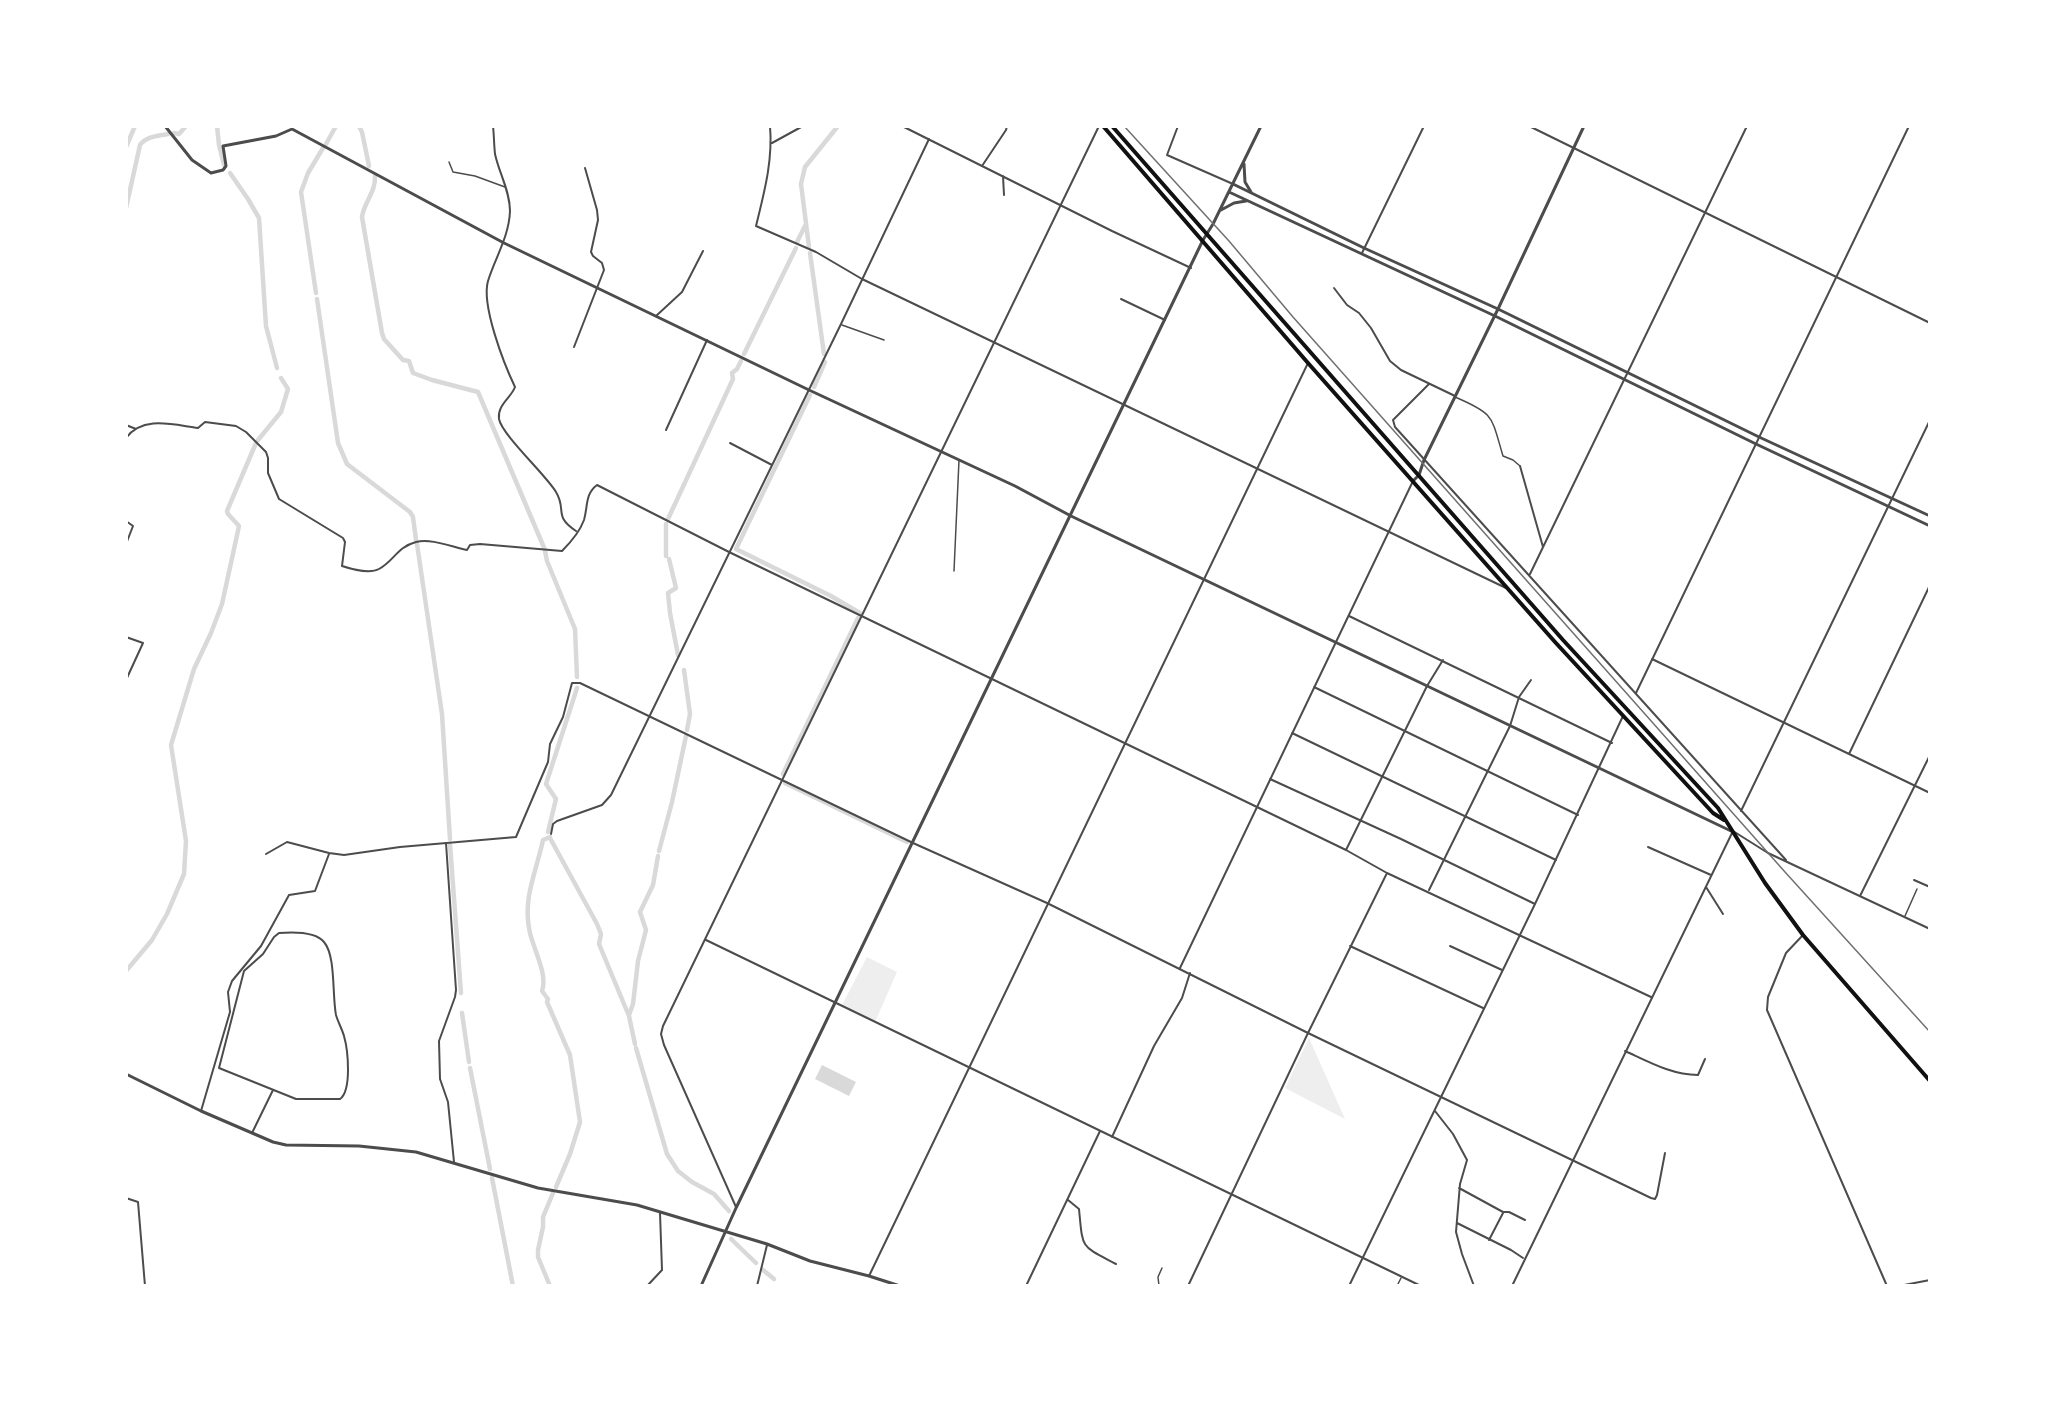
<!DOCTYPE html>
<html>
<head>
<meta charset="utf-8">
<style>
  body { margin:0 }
  #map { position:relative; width:2056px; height:1412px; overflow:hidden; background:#fff; font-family:"Open Sans",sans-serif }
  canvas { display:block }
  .frame { position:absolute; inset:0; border:128px solid #fff; pointer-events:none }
</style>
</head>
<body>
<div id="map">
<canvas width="2056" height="1412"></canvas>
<div class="frame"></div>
</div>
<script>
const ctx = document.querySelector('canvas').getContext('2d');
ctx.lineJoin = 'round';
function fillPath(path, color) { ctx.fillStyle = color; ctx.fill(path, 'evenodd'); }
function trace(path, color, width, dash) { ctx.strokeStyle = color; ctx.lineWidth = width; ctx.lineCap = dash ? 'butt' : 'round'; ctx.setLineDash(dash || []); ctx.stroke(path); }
fillPath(new Path2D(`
  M867,957L897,972L875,1022L842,1005Z
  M1309,1038L1345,1119L1285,1088Z`), '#eee');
fillPath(new Path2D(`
  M822,1065L856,1082L849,1096L815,1079Z`), '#d9d9d9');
trace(new Path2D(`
  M217,126L219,145L224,165
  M359,126L362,132L369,166
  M174,133L179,134L186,126
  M326,144L336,126
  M126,147L135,126
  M230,173L248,199L259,218L266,326L277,368
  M375,176C376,192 364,202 362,217L382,333L384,339L403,360L409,361L413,373L432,380L478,392L545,550
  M126,208L140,145C146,136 159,136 168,134
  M797,242L805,226
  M809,247L801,184L805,167L838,126
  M810,253L824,354
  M316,293L301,192L308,173L323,148
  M317,299L338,443L347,464L410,512L413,517L416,540
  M744,354L796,248
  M814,387L825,362
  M810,395L736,549L831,596L860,613
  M258,440L281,412L288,389L281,378
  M668,519L733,379L732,373L737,369L741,361
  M666,524V556
  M417,544L442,714L450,839
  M545,551L547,561L575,629L577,677
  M669,559L676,588L668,593L670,613L678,655
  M684,670L690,714L687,730
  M783,774L858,618
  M785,783L907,842
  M548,832L556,799L546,784L577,688
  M550,837L543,840C536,873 522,899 530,933C534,950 548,975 542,991L548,999L547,1002L570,1055L580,1122L570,1154L556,1187
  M550,838L597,924L601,934L599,944L629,1016L635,1044
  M450,844L461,993
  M659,851L672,802L686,736
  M126,971L152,940L167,914L184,874L186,841L171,745L194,669L211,633L222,604L239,526L228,514L227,511L256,443
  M462,1013L469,1062
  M629,1015L633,1004L638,961L646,930L640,912L653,885L658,856
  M636,1048L667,1154L678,1171L692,1182L714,1194L729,1211
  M470,1068L490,1169
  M492,1178L513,1286
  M731,1239L756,1263
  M763,1270L774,1279
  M550,1286L538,1257V1250L543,1227V1217L553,1193`), '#d9d9d9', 4.5);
trace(new Path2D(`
  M449,162L453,172L475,176L505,187
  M842,325L884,340
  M1455,397C1495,414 1491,416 1503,456L1513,460L1520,466
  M954,571L959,460
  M1905,916L1917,889
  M1159,1286L1158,1277L1162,1268
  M1397,1286L1401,1278`), '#4c4c4c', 1.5);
trace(new Path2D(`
  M493,126C494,135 494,145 495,154C499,173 510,191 510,211C509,237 495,258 488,281C481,305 504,364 515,387C511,398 497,405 499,419C502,435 546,475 556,492C567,510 553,516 576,531
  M770,126C773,161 764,193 756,226L816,252L862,279L1506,588
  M902,126L1112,231L1191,268
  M1178,126L1167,155L1233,184
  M1529,126L1930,323
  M772,143L803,126
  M982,166L1006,130L1007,126
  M1003,176L1004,195
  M1362,253L1424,126
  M1334,288L1347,305L1359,313L1371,328L1390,361L1401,370L1455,396
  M1121,299L1165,320
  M656,316L682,292L703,251
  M574,347L604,270L602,263L593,256L591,252L598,220L597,210L585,168
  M1429,384L1393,420L1395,427L1786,860
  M126,425L136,429
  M666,430L707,340
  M126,438C143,415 174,425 198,428L205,422L236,426L246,432L266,452L268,458V473L279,499L343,538L345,542L342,566C351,569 370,574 379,569C394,561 397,547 416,542C431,538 452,547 467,550L470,545L480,544L562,551C570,543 580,531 584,520C588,506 585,494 597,485L729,552L1346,850L1387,873L1651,997
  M730,443L772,465
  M1520,466L1543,547
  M126,521L133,526L126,544
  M1530,574L1747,126
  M1349,616L1612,743
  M126,637L143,643L126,680
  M1652,659L1930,793
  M1314,687L1578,815
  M1636,693L1909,126
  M1292,733L1556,860
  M1849,754L1930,585
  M1270,779L1401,839L1535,904
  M1741,811L1930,420
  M551,834L553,824L557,821L602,805L611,795L841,324L929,139
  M446,843L456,990L455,997L439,1041L440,1079L448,1102L454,1162
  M1648,847L1711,875
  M1346,850L1427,686L1443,660
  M266,854L287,842L329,853L344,855L400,847L516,837L548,762L550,744L563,717L572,683H580L913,843L1047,903L1308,1033L1651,1198L1655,1199L1657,1195L1665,1153
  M1914,880L1930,887
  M1706,887L1723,914
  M1429,890L1510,726L1519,697L1531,680
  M1860,896L1930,755
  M279,933C292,932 315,931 324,942C336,956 332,995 336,1015C338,1022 342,1029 344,1036C348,1050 352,1090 340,1099H296L219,1068L244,971L263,954L274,937Z
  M1803,935L1786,953L1768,997L1767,1010L1887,1286
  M706,940L1421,1286
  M1350,946L1483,1008
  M1450,946L1502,970
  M1180,968L1413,481
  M1625,1051C1649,1062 1672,1075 1698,1075L1705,1059
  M201,1111L230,1012L228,992L232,981L261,946L289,895L315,891L329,854
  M1435,1111L1453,1134L1467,1160L1460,1184L1456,1232L1462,1254L1474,1286
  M252,1133L273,1090
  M1112,1137L1154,1046L1182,998L1190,973
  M1459,1188L1503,1212H1509L1525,1220
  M126,1198L138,1202L145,1286
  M1068,1200L1079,1209C1083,1250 1080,1245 1116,1264
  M736,1207L664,1045L661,1034L663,1026L1099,126
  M1457,1223L1511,1250L1523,1258
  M1489,1240L1503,1213
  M869,1276L1308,363
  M647,1286L662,1270L660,1213
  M757,1286L767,1245
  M1026,1286L1100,1131
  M1188,1286L1308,1033L1387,873
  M1349,1286L1535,904L1623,716
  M1512,1286L1733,831L1768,853L1930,929
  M1899,1286L1930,1280`), '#4c4c4c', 2);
trace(new Path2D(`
  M165,126L192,160L211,173L223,170L226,166L223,146L276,136L292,129L504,243L809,390L1015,486L1071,516L1731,831
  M1244,164L1245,182L1251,192
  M1233,184L1364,248L1498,309L1759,437L1930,516
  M1229,192L1495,316L1756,444L1930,526
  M1221,210L1234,203L1246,201
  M1413,481L1419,475L1424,460L1498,309L1584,126
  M126,1074L201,1111L273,1142L286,1145L359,1146L416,1152L538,1188L637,1205L767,1244L810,1261L869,1276L900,1286
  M701,1286L736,1208L1203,240L1213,224L1261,126`), '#4c4c4c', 3);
trace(new Path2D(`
  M1103,126L1308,363L1555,642L1713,813L1724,820
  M1112,126L1563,640L1718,808L1765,883L1803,935L1930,1081`), '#111', 4);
trace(new Path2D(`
  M1124,126L1229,241L1293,317L1785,872L1930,1032`), '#707070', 1.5);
</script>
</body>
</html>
